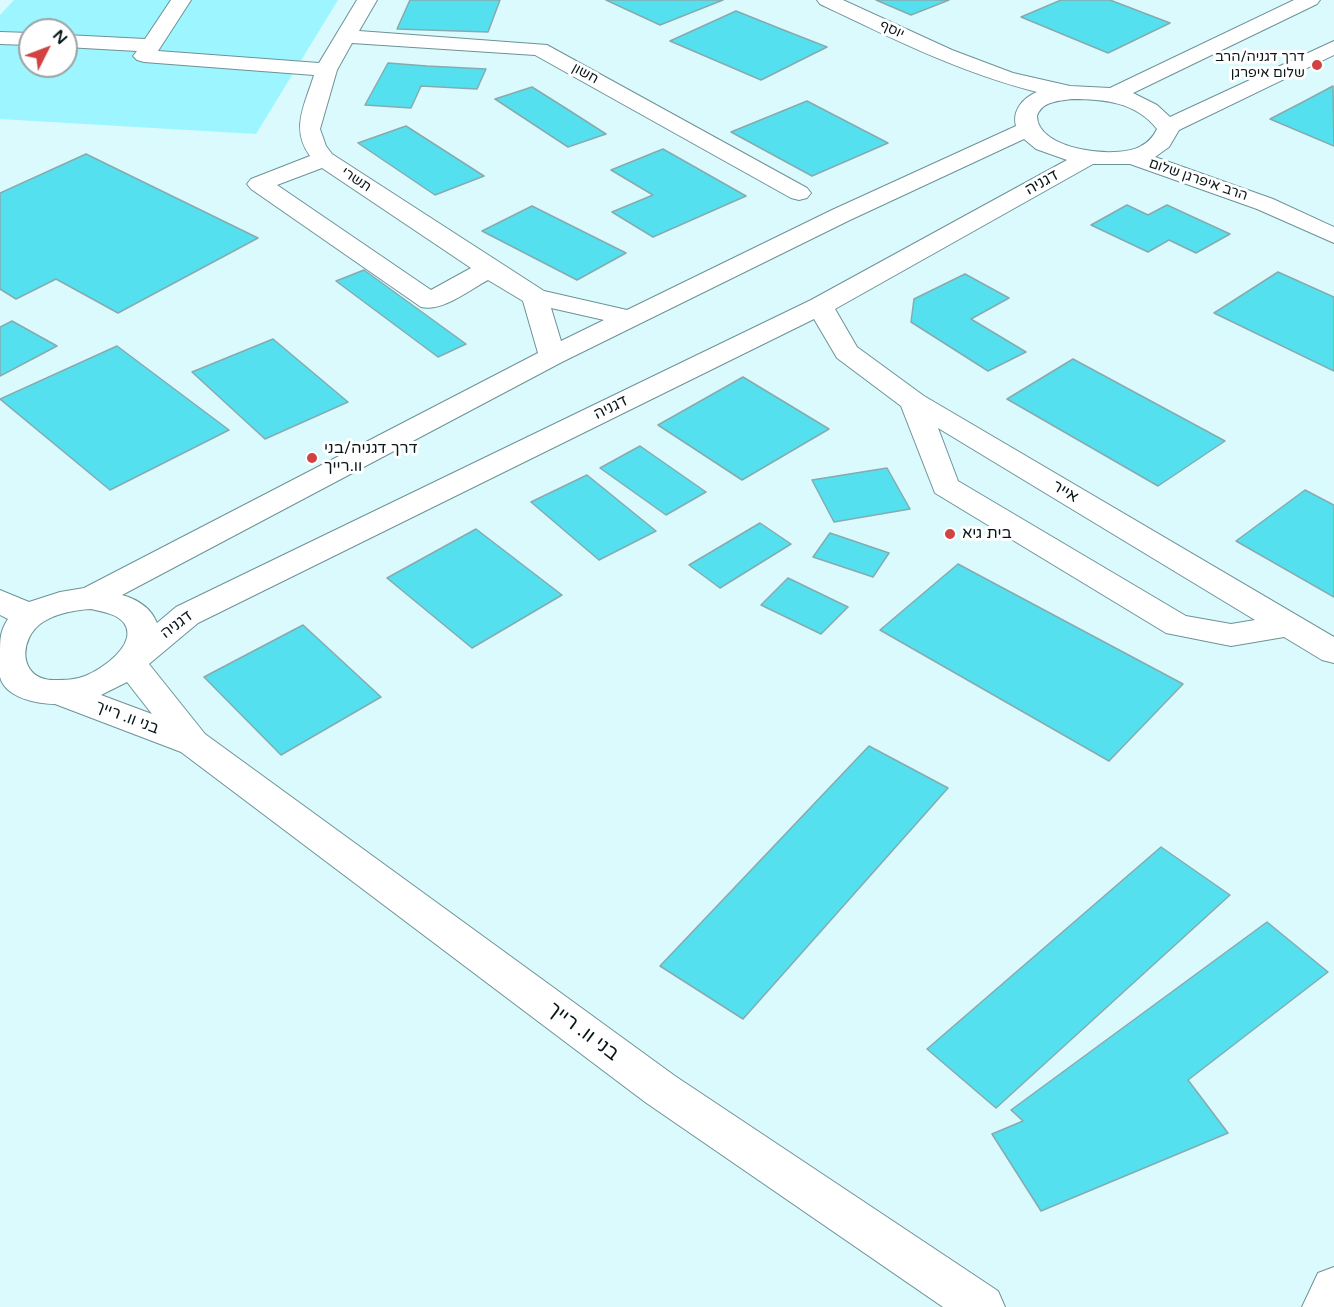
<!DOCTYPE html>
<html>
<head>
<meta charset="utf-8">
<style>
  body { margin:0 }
  #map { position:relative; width:1334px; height:1307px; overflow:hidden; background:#dbfafe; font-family:"Varela Round",sans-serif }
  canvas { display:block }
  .north { position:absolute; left:18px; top:18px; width:60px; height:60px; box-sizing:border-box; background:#fff; border:2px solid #9da2a3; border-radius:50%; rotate:48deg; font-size:16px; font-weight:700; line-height:24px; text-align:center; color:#091719 }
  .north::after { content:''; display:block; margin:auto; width:21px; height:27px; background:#d14240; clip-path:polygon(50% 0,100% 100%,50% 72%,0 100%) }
</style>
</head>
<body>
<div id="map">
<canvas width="1334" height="1307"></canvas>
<div class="north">N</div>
</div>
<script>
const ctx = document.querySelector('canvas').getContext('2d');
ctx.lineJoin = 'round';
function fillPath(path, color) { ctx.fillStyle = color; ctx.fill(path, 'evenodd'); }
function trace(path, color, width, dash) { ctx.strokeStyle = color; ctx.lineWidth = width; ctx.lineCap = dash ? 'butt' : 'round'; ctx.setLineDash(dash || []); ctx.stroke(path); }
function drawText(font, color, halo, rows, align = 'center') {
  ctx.font = font + ' "Varela Round","Noto Sans Hebrew",sans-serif'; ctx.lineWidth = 6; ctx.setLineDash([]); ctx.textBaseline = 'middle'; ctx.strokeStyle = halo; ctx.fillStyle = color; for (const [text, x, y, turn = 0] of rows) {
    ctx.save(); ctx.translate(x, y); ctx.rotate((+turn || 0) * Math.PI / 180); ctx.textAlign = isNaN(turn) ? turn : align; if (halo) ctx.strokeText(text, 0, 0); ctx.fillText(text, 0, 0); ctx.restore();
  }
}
fillPath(new Path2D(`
  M14,0H338L256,134L0,119V15ZM30,30H66V66H30Z`), '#9cf5ff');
const building = new Path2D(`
  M410,0H500L488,32L397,29Z
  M606,0H723L660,25Z
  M876,0H949L911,15Z
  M1061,0H1110L1170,23L1108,53L1021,17Z
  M736,11L781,29L827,47L761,80L670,41Z
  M388,63L427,66L486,69L477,89L421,86L411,108L365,105Z
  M1333,86L1334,146L1270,119L1301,103Z
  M532,87L567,109L606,134L568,147L495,99Z
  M807,101L888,143L812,176L731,132Z
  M406,126L484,176L435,195L358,143Z
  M663,149L686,162L746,196L653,237L612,212L653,195L611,170Z
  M86,154L258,238L118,313L56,279L16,299L0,289V193Z
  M1127,205L1148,215L1167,205L1230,234L1196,253L1169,240L1148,252L1091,225Z
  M532,206L626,253L577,280L482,231Z
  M364,270L466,344L438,357L336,281Z
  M1278,272L1334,297V371L1214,313Z
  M965,274L1009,298L971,319L1026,352L988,371L911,322L914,299Z
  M12,321L57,346L0,376V327Z
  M273,339L348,402L265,439L192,372Z
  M117,346L229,430L110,490L0,399Z
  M1073,359L1225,441L1158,486L1007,399Z
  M743,377L829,429L742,480L658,425Z
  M640,446L706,492L666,515L600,468Z
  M887,468L910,509L834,522L812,480Z
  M587,475L656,531L599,560L531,502Z
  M1305,490L1334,505V597L1236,541Z
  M760,523L791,544L720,588L689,565Z
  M476,529L562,595L472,648L387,578Z
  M830,533L889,553L873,577L813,557Z
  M958,564L1031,603L1183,684L1109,761L880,630Z
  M788,578L848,607L821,634L761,605Z
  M303,625L381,697L281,755L204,677Z
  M869,746L948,788L743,1019L660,966Z
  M1161,847L1230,895L996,1108L927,1049Z
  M1267,922L1328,972L1188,1080L1228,1133L1041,1211L992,1134L1023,1121L1011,1110Z`);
fillPath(building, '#55e0f0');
trace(building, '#85abaf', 1.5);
const minor = new Path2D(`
  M171,0H191L158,51L319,63L357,0H377L359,31L547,45L807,188L811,193L807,198L799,200L791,198L535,55L352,43L337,70L320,129L326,146L332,154L544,291L627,310L832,210L1016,126C1012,110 1023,98 1037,92C961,73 891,38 820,4L817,0H843L952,50L1013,73L1070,86L1110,88L1294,0H1320L1317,4L1133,93L1157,105L1170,117L1334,41V55L1179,130L1169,147L1155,157L1273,199L1334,227V243L1257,209L1130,164H1093L835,309L857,347L924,396L1334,637V663L1322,660L1284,637L1231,646L1166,633L935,493L901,406L837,358L814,319L198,623L149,664L205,734L675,1076L998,1291L1005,1307H943L645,1102L181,752L55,704C38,704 5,698 0,677C0,670 0,661 0,654C0,639 0,631 8,619L0,615V590L29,602L60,592L84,588L538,353L523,301L488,280C469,290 443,312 421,307L251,189L247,184L251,179L310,156C290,128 305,105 314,75L144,62L137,60L133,56L137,51L66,47V35L145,39ZM1072,99C1104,99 1136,102 1157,129C1153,137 1149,142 1141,146C1117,160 1037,150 1037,116C1042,101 1059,101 1072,99ZM1024,139L1036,149L1067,160L811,300L176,607L157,623C151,608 137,599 122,595L562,362L850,220ZM322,168L471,268L431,290L277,185ZM551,308L604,320L561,341ZM938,428L1255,620L1231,624L1186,616L958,481ZM91,609C102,612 116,613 124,623C139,644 101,670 85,676C75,680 65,680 54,680C18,680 18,638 43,622C57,613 75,610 91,609ZM127,682L152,714L101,695Z
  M0,32L30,33V45L0,44Z
  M1334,1267V1307H1302L1318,1273Z`);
trace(minor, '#6d9296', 2);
fillPath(minor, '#fff');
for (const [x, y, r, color] of [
  [1317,65,6,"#d14240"],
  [312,458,6,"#d14240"],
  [950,534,6,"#d14240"]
]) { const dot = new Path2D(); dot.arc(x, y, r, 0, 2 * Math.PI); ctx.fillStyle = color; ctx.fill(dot); trace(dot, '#fff', 2); }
drawText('14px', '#091719', '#fff', [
  ["יוסף",892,30,25],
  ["חשון",585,74,29],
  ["תשרי",356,180,34],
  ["הרב איפרגן שלום",1198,180,19]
]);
drawText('14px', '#091719', '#fff', [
  ["דרך דגניה/הרב",1305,57],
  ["שלום איפרגן",1305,73]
], 'right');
drawText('16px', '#091719', '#fff', [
  ["דגניה",1042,183,-29],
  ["דגניה",611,408,-26],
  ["אייר",1065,492,31],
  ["דגניה",177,625,-37],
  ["בני וו. רייך",127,718,21]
]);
drawText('16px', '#091719', '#fff', [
  ["דרך דגניה/בני",324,449],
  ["וו.רייך",324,467],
  ["בית גיא",962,534]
], 'left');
drawText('20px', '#091719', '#fff', [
  ["בני וו. רייך",583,1032,37]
]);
</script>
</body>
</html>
